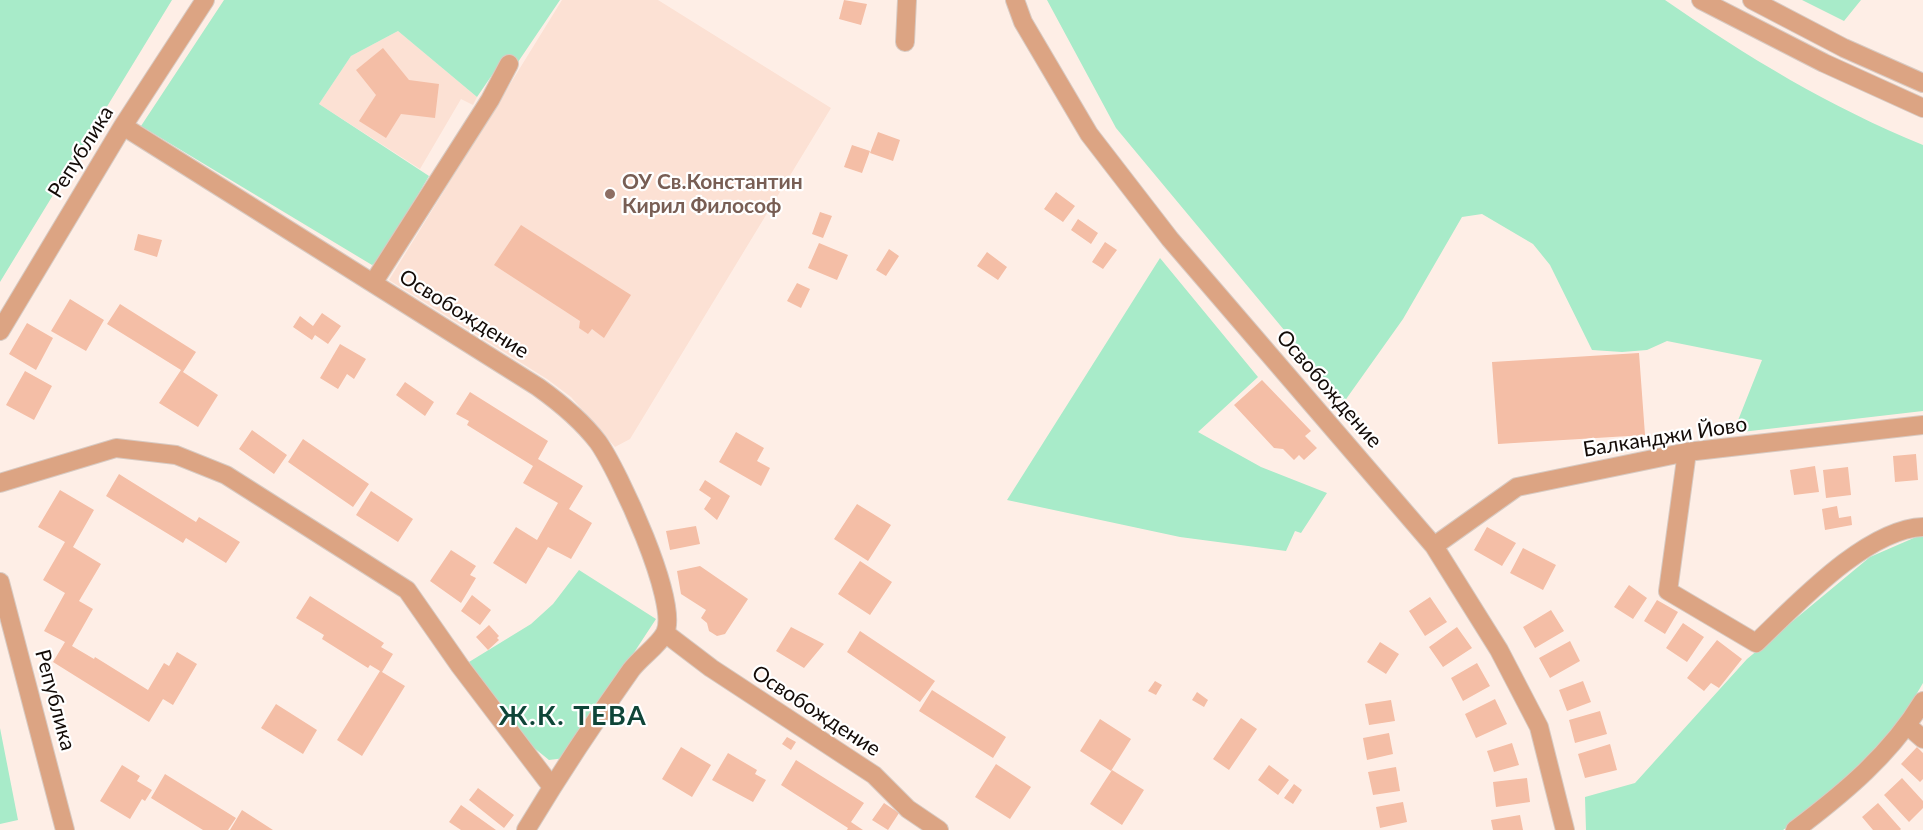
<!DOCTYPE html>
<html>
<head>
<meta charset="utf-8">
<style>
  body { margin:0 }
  canvas { display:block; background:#feeee6 }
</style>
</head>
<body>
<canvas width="1923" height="830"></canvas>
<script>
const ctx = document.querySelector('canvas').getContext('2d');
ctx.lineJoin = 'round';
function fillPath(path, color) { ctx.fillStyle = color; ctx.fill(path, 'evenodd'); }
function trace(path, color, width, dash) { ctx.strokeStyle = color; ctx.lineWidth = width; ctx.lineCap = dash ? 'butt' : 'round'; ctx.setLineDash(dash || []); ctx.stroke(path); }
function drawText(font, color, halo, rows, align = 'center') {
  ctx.font = font + ' Lato,sans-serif'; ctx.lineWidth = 4.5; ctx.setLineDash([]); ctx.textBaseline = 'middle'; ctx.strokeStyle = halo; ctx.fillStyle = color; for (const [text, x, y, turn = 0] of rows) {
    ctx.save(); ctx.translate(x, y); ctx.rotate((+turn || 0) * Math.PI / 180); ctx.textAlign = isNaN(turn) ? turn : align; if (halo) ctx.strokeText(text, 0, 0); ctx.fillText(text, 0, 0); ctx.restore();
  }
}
fillPath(new Path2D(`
  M562,0H658L831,108L630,439L615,447L571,397L547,379L389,280Z
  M398,31L477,97L473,105L461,99L420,169L319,104L351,56Z`), '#fce1d4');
fillPath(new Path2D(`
  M0,0H172L0,282Z
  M224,0H560L518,62L505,56L477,97L398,31L351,56L319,104L429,176L379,260L372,265L141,126Z
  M1047,0H1665C1747,57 1830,107 1923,145V411L1733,433L1762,360L1667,341L1647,350L1622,352L1592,350L1550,265L1533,244L1482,214L1462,217L1403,319L1344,402L1116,128Z
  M1802,0H1861L1844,21Z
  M1160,258L1258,377L1198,432L1261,467L1327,493L1301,533L1295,531L1286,551L1180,537L1007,500Z
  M1916,537H1923V683L1903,717L1843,787L1783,830H1586L1585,797L1635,783L1747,659L1870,557Z
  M579,570L656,619L565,758L549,760L528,743L469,662L531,624L553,604Z
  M0,728L18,820L0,824Z`), '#a8ebc9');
fillPath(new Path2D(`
  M844,0L867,4L861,25L839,19Z
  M383,48L409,80L439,84L435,118L401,114L386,138L359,121L376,95L356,70Z
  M878,132L900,140L893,161L870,153Z
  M852,145L870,151L862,173L844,167Z
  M1056,192L1075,206L1063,222L1044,209Z
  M820,212L832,216L823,238L812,234Z
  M1078,219L1098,233L1091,244L1071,230Z
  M521,225L631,295L604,338L592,329L588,334L579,328L580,321L494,265Z
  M138,234L162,240L157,257L134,250Z
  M1105,242L1117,250L1103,269L1092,262Z
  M819,243L848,255L837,280L808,268Z
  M889,249L899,256L886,276L876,270Z
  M987,252L1007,267L998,280L977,266Z
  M797,283L810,289L801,308L787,301Z
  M70,299L104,320L86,351L51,331Z
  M120,304L196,352L183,372L218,395L198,427L159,403L181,370L107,324Z
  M322,313L341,326L328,344L315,335L312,340L293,327L300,316L313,326Z
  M27,323L53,338L36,370L9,354Z
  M340,344L366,359L354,379L347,374L338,389L320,378Z
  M1639,353L1645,435L1498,444L1492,362Z
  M25,371L52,386L34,420L6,405Z
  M1262,380L1311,431L1305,436L1317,448L1304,460L1299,455L1294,460L1283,449L1274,448L1234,405Z
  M405,382L434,402L425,416L396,395Z
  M470,392L548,441L538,459L583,486L569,509L592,523L571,559L548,547L526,584L493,563L516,527L537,540L558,503L523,483L533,466L467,425L469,421L456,414Z
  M252,430L287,455L274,474L239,449Z
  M736,432L764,448L757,461L770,468L761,486L719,462Z
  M303,439L369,484L353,507L288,462Z
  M1916,454L1918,480L1895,482L1893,456Z
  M1815,466L1819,492L1794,495L1790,470Z
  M1848,467L1851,495L1826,498L1823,470Z
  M119,474L196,522L199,517L240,542L226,563L186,538L183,543L106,496Z
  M705,480L730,496L717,520L704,509L711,498L699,490Z
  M60,490L94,510L73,547L101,564L79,601L93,609L72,646L94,659L95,657L148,690L164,663L169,666L177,652L197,664L173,705L163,699L149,722L53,662L65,642L44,631L65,593L43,580L65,542L38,527Z
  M371,491L413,519L398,542L356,515Z
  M857,504L891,525L868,561L834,539Z
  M1837,506L1839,518L1851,516L1852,525L1825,530L1822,509Z
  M696,526L700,544L670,550L666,531Z
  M1487,527L1516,543L1502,566L1474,550Z
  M1523,548L1556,565L1543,590L1510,573Z
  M451,550L476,566L470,575L476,578L461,603L430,581Z
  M860,561L892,582L870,615L838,594Z
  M700,566L748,599L725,634L717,636L709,631L707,623L701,618L706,610L681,594L677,571Z
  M1629,585L1647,598L1633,619L1614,607Z
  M472,595L491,610L480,625L461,611Z
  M310,596L384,643L381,647L393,654L382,672L405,686L362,756L337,740L380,671L370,665L368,668L322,639L324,635L296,618Z
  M1430,597L1447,622L1425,636L1409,611Z
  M1657,600L1678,612L1665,634L1644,621Z
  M1551,610L1564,631L1535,648L1523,627Z
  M1683,623L1704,637L1687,662L1666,648Z
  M489,625L499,636L497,638L499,640L488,650L476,637Z
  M791,627L824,644L804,668L776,651Z
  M1457,627L1472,648L1443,667L1429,647Z
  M860,631L935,681L920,702L847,652Z
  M1717,640L1742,659L1719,688L1711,683L1704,691L1687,678Z
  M1570,641L1580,661L1550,678L1539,658Z
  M1380,642L1399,654L1386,674L1367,662Z
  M1477,663L1490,686L1463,701L1451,678Z
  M1155,681L1162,685L1156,695L1148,691Z
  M1583,681L1591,702L1567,711L1559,690Z
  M932,690L1006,737L993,758L919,711Z
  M1197,692L1208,700L1204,707L1192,700Z
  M1495,699L1507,724L1476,738L1465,714Z
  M1391,700L1395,721L1369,725L1365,704Z
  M276,704L317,730L303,754L261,728Z
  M1600,711L1607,734L1575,743L1569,720Z
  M1241,718L1257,729L1229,770L1213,759Z
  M1100,719L1131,739L1111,771L1080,751Z
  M1389,733L1393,754L1367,760L1363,738Z
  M787,737L796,742L791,750L782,744Z
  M1512,743L1519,765L1494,772L1487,751Z
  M1610,744L1617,770L1585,778L1578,754Z
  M681,747L711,765L692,797L662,779Z
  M1917,747L1923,753V779L1920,782L1901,764Z
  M728,753L757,770L755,774L766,780L753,802L712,780Z
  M796,760L864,803L851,822L863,830H847L848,828L781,785Z
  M996,764L1031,787L1010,819L975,797Z
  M122,765L140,776L137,781L152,790L145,801L142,799L130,819L100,801Z
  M1269,765L1289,780L1278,795L1258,780Z
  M1396,767L1400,791L1373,795L1368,772Z
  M1112,770L1144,790L1122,825L1090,804Z
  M165,774L236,818L228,830H203L151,798Z
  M1527,778L1530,802L1496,807L1493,782Z
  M1902,778L1923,801V808L1909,822L1884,795Z
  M1294,784L1302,790L1293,804L1284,798Z
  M478,788L514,815L504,828L469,800Z
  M1403,802L1407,822L1380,828L1376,807Z
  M884,803L899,813L888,830L872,820Z
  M1878,803L1901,829L1900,830H1873L1862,817Z
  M461,805L496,830H461L449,822Z
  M242,810L273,830H230Z
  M1520,815L1523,830H1493L1491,820Z`), '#f4bea6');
const minor = new Path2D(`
  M1015,0L1023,22L1089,134L1170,239L1434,546L1499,650L1539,727L1565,830
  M1701,0L1824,63L1923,108
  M1752,0L1844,48L1923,83
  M905,42L907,0
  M123,126L538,387C559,402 582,421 598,442C618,470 680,603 665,633C658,646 641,657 631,670C594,722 559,775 526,830
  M373,283L490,100L509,64
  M0,331L123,126L205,0
  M1687,452L1668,591L1756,643C1796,605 1866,529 1923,527
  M0,483L116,448L176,455L226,475L407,590L460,666L552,787
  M1434,546L1517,487L1687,452L1923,425
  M0,582L65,830
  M665,633L711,668L874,775L908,809L939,830
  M1908,726L1923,739
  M1795,830C1844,793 1891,754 1923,701`);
trace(minor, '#d8cac2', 20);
trace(minor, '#dca483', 18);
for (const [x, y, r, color] of [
  [610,194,6,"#8d6e63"]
]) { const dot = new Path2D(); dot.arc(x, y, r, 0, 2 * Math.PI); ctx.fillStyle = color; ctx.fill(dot); trace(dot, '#fff', 2); }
drawText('21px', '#130b07', '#fff', [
  ["Република",81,152,-58],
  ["Освобождение",464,314,32],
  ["Освобождение",1329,389,49],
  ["Балканджи Йово",1665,437,-9],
  ["Република",55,700,75],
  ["Освобождение",816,711,33]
]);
drawText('bold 21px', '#785e54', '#fff', [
  ["ОУ Св.Константин",622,182],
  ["Кирил Философ",622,206]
], 'left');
ctx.letterSpacing = '1.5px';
drawText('bold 27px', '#0f4538', '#fff', [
  ["Ж.К. ТЕВА",573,716]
]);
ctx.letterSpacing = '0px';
</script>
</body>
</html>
